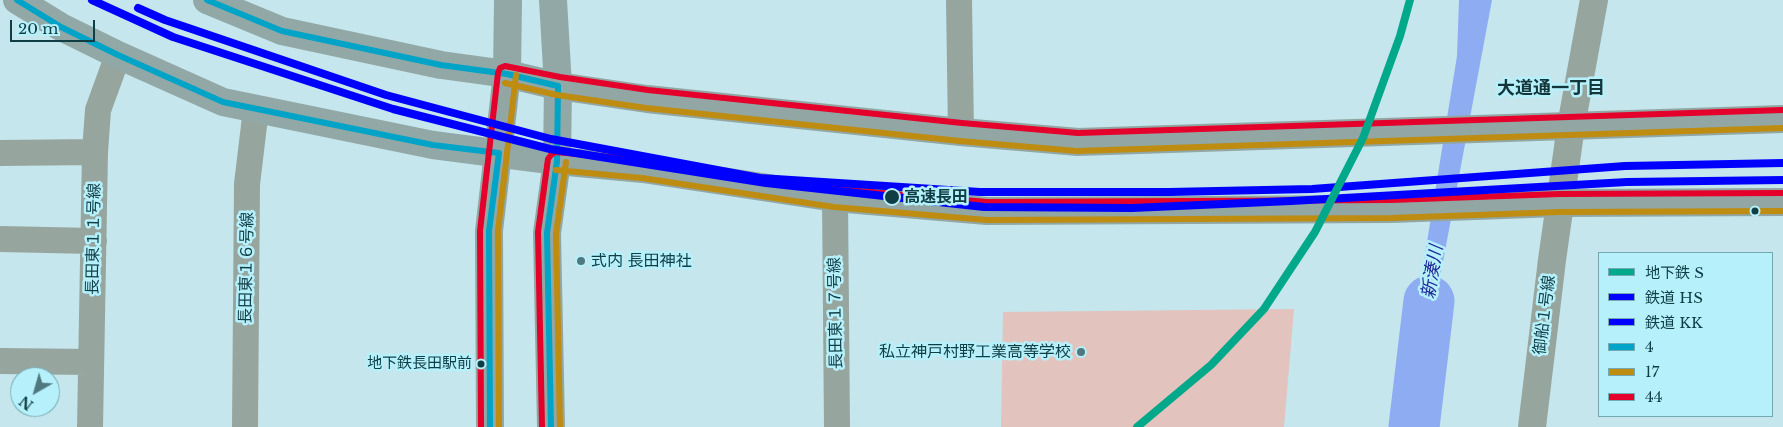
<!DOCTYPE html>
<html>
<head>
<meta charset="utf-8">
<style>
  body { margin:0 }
  #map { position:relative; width:1783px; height:427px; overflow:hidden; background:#c5e6ec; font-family:"Libre Baskerville","Noto Sans JP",serif }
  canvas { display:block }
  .legend { position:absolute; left:1598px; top:252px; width:175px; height:165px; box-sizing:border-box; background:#b6f0fb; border:1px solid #73a9b2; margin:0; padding:6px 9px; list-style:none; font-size:15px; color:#0f3e45 }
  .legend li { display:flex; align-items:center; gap:10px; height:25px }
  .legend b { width:25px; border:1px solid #73a9b2 }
  .north { position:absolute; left:10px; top:367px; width:50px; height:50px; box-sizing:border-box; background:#b6f0fb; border:1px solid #73a9b2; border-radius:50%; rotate:218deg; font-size:14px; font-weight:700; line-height:20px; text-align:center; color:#0f3e45 }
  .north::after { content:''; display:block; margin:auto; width:18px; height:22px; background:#4f797f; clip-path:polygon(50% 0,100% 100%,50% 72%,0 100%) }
  .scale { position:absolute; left:10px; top:20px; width:85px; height:22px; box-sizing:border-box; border:2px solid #0f3e45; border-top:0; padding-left:6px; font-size:15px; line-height:18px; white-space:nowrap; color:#0f3e45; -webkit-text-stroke:4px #b6f0fb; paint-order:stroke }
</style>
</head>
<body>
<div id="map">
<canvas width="1783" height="427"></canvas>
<ul class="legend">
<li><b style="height:6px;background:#01a88a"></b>地下鉄 S</li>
<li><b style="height:6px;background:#00f"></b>鉄道 HS</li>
<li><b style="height:6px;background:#00f"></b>鉄道 KK</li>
<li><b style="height:6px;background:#01a4c7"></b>4</li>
<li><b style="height:6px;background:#bd8c11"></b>17</li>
<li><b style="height:6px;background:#e4002b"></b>44</li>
</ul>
<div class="north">N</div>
<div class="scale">20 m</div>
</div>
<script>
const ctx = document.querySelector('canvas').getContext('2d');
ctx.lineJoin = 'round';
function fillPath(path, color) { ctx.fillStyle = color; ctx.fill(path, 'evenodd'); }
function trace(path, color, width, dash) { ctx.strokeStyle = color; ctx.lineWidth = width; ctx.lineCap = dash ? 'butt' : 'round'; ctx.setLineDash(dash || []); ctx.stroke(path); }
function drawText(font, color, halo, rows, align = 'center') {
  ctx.font = font + ' "Libre Baskerville","Noto Sans JP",serif'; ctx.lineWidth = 5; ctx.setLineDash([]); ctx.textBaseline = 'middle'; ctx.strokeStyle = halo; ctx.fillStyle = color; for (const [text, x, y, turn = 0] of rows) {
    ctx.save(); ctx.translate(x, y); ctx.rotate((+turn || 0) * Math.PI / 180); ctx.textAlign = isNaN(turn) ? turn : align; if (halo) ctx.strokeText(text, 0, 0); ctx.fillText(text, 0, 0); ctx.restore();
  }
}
fillPath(new Path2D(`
  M1294,309L1284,427H1001L1003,312Z`), '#e2c3bd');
fillPath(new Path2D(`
  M1459,0H1492L1442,267L1409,427H1394L1422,273L1457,56Z`), '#8eacf1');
trace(new Path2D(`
  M1414,427L1429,301`), '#8eacf1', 51);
trace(new Path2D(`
  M959,0L961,132
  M0,153L95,152
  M835,198L837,427
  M0,239L94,241
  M0,361L91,362
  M90,427L95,152L98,110L118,55
  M245,427L247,184L256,109`), '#97a59f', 26);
trace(new Path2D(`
  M1532,427L1552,260L1571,126L1594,0`), '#97a59f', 28);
trace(new Path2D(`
  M490,427L489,231L507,74L558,86L647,99L961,132L1078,142L1783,119
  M551,427L547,233L557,161L643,169L835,198L987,211L1391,209L1560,203L1783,202`), '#92a6a3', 28);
trace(new Path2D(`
  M17,0L61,27L118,55L223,102L433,145L557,161L558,86L553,0
  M207,0L282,31L441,65L507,74L508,0`), '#92a8a6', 28);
trace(new Path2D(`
  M17,0L61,27L118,55L223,102L433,145L499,153
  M207,0L282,31L441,65L507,74L558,86
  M490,427L489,231L499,153
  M551,427L547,233L557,161L558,86`), '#01a4c7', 6);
trace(new Path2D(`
  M505,83L557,95L646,108L960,141L1077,151L1783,128
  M556,170L642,178L834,207L987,220L1391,218L1560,212L1783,211
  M499,427L498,231L516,75
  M560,427L556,234L566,162`), '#bd8c11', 6);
trace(new Path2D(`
  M481,427L480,231L498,73L500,68L505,66L560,77L648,90L962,123L1078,133L1783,110
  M542,427L538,232L548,159L551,155L555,152L644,160L836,189L987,202L1391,200L1560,194L1783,193`), '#e4002b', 6);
trace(new Path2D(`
  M92,0L173,37L393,109L550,149L766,183L984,207L1132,208L1291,201L1627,182L1783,180`), '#00f', 8);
trace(new Path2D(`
  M138,8L165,20L386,95L551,139L760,178L980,192H1169L1312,189L1625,166L1783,163`), '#00f', 8);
trace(new Path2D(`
  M1137,427L1211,365L1264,309L1315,232L1363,138L1400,36L1410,0`), '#01a88a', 8);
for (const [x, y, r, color] of [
  [892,197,8,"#0f3e45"],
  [1755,211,4.5,"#0f3e45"],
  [581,261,5,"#4f797f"],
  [1081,352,5,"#4f797f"],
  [481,364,4.5,"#0f3e45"]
]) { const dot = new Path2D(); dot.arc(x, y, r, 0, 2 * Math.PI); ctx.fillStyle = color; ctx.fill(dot); trace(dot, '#b6f0fb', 2); }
drawText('15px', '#0f3e45', '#b6f0fb', [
  ["地下鉄長田駅前",472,364]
], 'right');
drawText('bold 16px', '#0f3e45', '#b6f0fb', [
  ["高速長田",904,197]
], 'left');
drawText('16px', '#0f3e45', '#b6f0fb', [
  ["長田東１１号線",94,239,-89],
  ["長田東１６号線",247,268,-89],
  ["長田東１７号線",836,313,-91],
  ["御船１号線",1545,315,-83]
]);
drawText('16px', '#0f3e45', '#b6f0fb', [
  ["式内 長田神社",591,261],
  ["私立神戸村野工業高等学校",1071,352,"right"]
], 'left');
drawText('bold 18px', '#14363b', '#b6f0fb', [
  ["大道通一丁目",1551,89]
]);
drawText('italic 18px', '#202a98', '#b6f0fb', [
  ["新湊川",1433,272,-81]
]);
</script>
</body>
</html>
